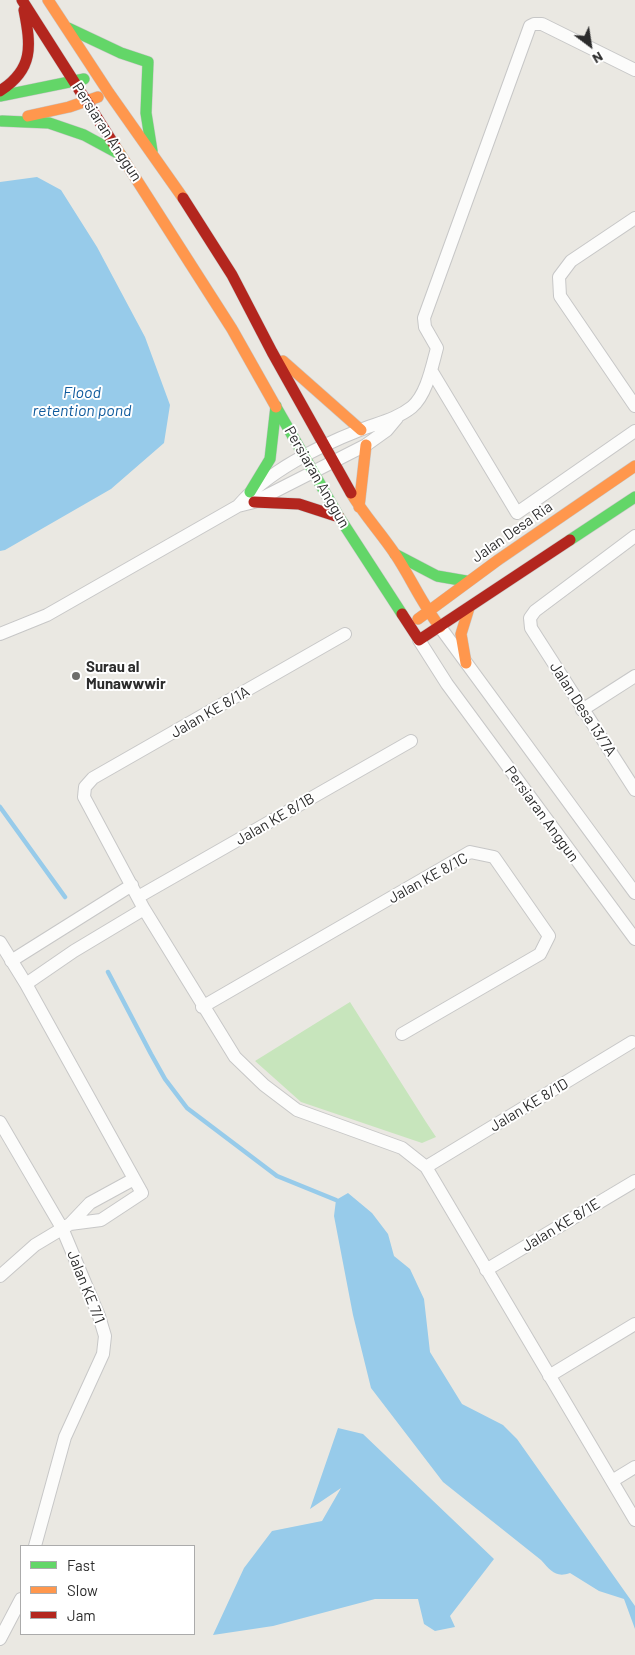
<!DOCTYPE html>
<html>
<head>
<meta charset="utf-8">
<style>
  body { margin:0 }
  #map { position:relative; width:635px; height:1655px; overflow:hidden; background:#eae8e2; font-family:Barlow,sans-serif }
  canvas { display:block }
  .legend { position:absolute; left:20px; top:1545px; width:175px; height:90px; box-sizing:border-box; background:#fff; border:1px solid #ababab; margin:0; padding:6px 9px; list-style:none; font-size:15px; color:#2c2c2c }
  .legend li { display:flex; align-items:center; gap:10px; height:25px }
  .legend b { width:25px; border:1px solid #ababab }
  .north { position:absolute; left:565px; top:20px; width:50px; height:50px; -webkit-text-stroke:4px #fff; paint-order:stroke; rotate:149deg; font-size:14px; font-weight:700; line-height:20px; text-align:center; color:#2c2c2c }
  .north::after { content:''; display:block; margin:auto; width:18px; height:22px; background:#2c2c2c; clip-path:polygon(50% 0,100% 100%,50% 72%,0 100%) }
</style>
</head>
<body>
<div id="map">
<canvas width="635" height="1655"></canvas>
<ul class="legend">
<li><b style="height:6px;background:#63d668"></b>Fast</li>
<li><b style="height:6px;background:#ff974d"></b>Slow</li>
<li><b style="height:6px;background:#b3261e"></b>Jam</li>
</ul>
<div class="north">N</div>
</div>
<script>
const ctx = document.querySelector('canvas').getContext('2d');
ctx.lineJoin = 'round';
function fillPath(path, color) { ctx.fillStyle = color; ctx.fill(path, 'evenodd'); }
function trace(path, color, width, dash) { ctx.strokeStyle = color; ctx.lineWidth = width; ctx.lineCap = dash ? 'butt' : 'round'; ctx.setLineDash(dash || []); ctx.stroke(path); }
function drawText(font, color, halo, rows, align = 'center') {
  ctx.font = font + ' Barlow,sans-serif'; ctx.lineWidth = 4; ctx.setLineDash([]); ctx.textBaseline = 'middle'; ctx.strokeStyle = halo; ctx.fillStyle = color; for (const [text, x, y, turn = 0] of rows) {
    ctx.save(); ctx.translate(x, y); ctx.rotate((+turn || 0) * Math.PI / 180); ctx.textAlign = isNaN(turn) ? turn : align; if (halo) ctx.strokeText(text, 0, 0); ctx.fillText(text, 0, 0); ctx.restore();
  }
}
fillPath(new Path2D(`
  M350,1002L426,1122L436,1137L422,1143L301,1102L255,1061Z`), '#c7e5bc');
fillPath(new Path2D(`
  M37,177L61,190L97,247L145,337L170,405L164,443L111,489L5,550L0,551V182Z
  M348,1193L372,1213L388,1234L394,1256L410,1269L424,1299L430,1352L462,1404L503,1425L517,1439L635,1606V1629L624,1599L599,1591L570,1573C556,1578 551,1571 541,1560L443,1482L371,1388L353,1315L334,1216L336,1200Z
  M338,1428L363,1434L494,1559L450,1616L455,1627L435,1631L424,1624L418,1599H375L273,1626L213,1635L244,1568L272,1531L322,1521L341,1488L310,1509Z`), '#97cbea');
trace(new Path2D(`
  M0,807L65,897
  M108,972L151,1054L165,1079L187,1108L277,1176L336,1200`), '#97cbea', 4.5);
const street = new Path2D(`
  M635,218L571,261L559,277L560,296L635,406
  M431,370L517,513L635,431
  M238,506C267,472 319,446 360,430C378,423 397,419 412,407C427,394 432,366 437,348L425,327L424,318L530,26L534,24H542L635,70
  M635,536L535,611L530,618L531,628L635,790
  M440,627L635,893
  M0,634L47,615L238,506L254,502L366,445L387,430L397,418
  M345,634L93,778L85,787L84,797L144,909L235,1057L264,1085L297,1110L402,1148L426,1167L635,1520
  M419,640L447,684L635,939
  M582,710L635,676
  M138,897L411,741
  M0,942L26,984L142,1193L101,1220L70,1224
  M11,961L132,885
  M26,984L74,951L144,909
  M202,1007L470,852L494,857L549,936L540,954L402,1034
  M0,1122L62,1228L99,1316L105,1336L103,1354L65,1437L35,1546
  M426,1167L632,1042
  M486,1270L635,1181
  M0,1276L35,1245L70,1224L90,1203L134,1179
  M549,1376L635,1324
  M612,1481L635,1467
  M0,1639L21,1599`);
const fast = new Path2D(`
  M68,28L121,53L148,62L146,113L152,151
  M0,96L84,79
  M2,121L49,123L84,135L121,155
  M276,407L339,517L402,614
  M250,492L270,459L276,406
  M570,540L635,497
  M395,554L437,576L466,581`);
const slow = new Path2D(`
  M48,0L109,93L183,198
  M28,116L69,107L98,97
  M115,146L232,329L276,407
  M283,361L361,430
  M351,493C364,515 381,533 395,554C411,578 422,604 440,627
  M359,507L366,445
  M418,619L498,560L635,466
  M466,663L461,634L469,608`);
const jam = new Path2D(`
  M22,0L115,146
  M0,91C34,69 31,46 24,10
  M183,198L232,275L272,352L351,493
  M254,502L299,504L339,517
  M402,614L419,640L570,540`);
trace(street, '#c7c7c7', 14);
trace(fast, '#c7c7c7', 12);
trace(slow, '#c7c7c7', 12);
trace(jam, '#c7c7c7', 12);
trace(street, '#fcfcfb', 12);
trace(fast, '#63d668', 11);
trace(slow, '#ff974d', 11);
trace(jam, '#b3261e', 11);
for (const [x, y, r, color] of [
  [76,676,5,"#6e6e6c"]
]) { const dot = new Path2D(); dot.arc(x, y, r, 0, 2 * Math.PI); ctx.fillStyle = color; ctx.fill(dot); trace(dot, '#fff', 2); }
drawText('15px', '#2c2c2c', '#fff', [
  ["Persiaran Anggun",107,132,57],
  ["Persiaran Anggun",317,477,60],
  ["Jalan Desa Ria",512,532,-35],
  ["Jalan Desa 13/7A",583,709,57],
  ["Jalan KE 8/1A",210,712,-30],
  ["Persiaran Anggun",542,814,54],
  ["Jalan KE 8/1B",275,819,-30],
  ["Jalan KE 8/1C",428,878,-29],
  ["Jalan KE 8/1D",529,1105,-31],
  ["Jalan KE 8/1E",561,1225,-31],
  ["Jalan KE 7/1",86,1287,68]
]);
drawText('bold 15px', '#2c2c2c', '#fff', [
  ["Surau al",86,667],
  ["Munawwwir",86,684]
], 'left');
drawText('italic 16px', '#0f5b9d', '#fff', [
  ["Flood",82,393],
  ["retention pond",82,411]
]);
</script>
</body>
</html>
